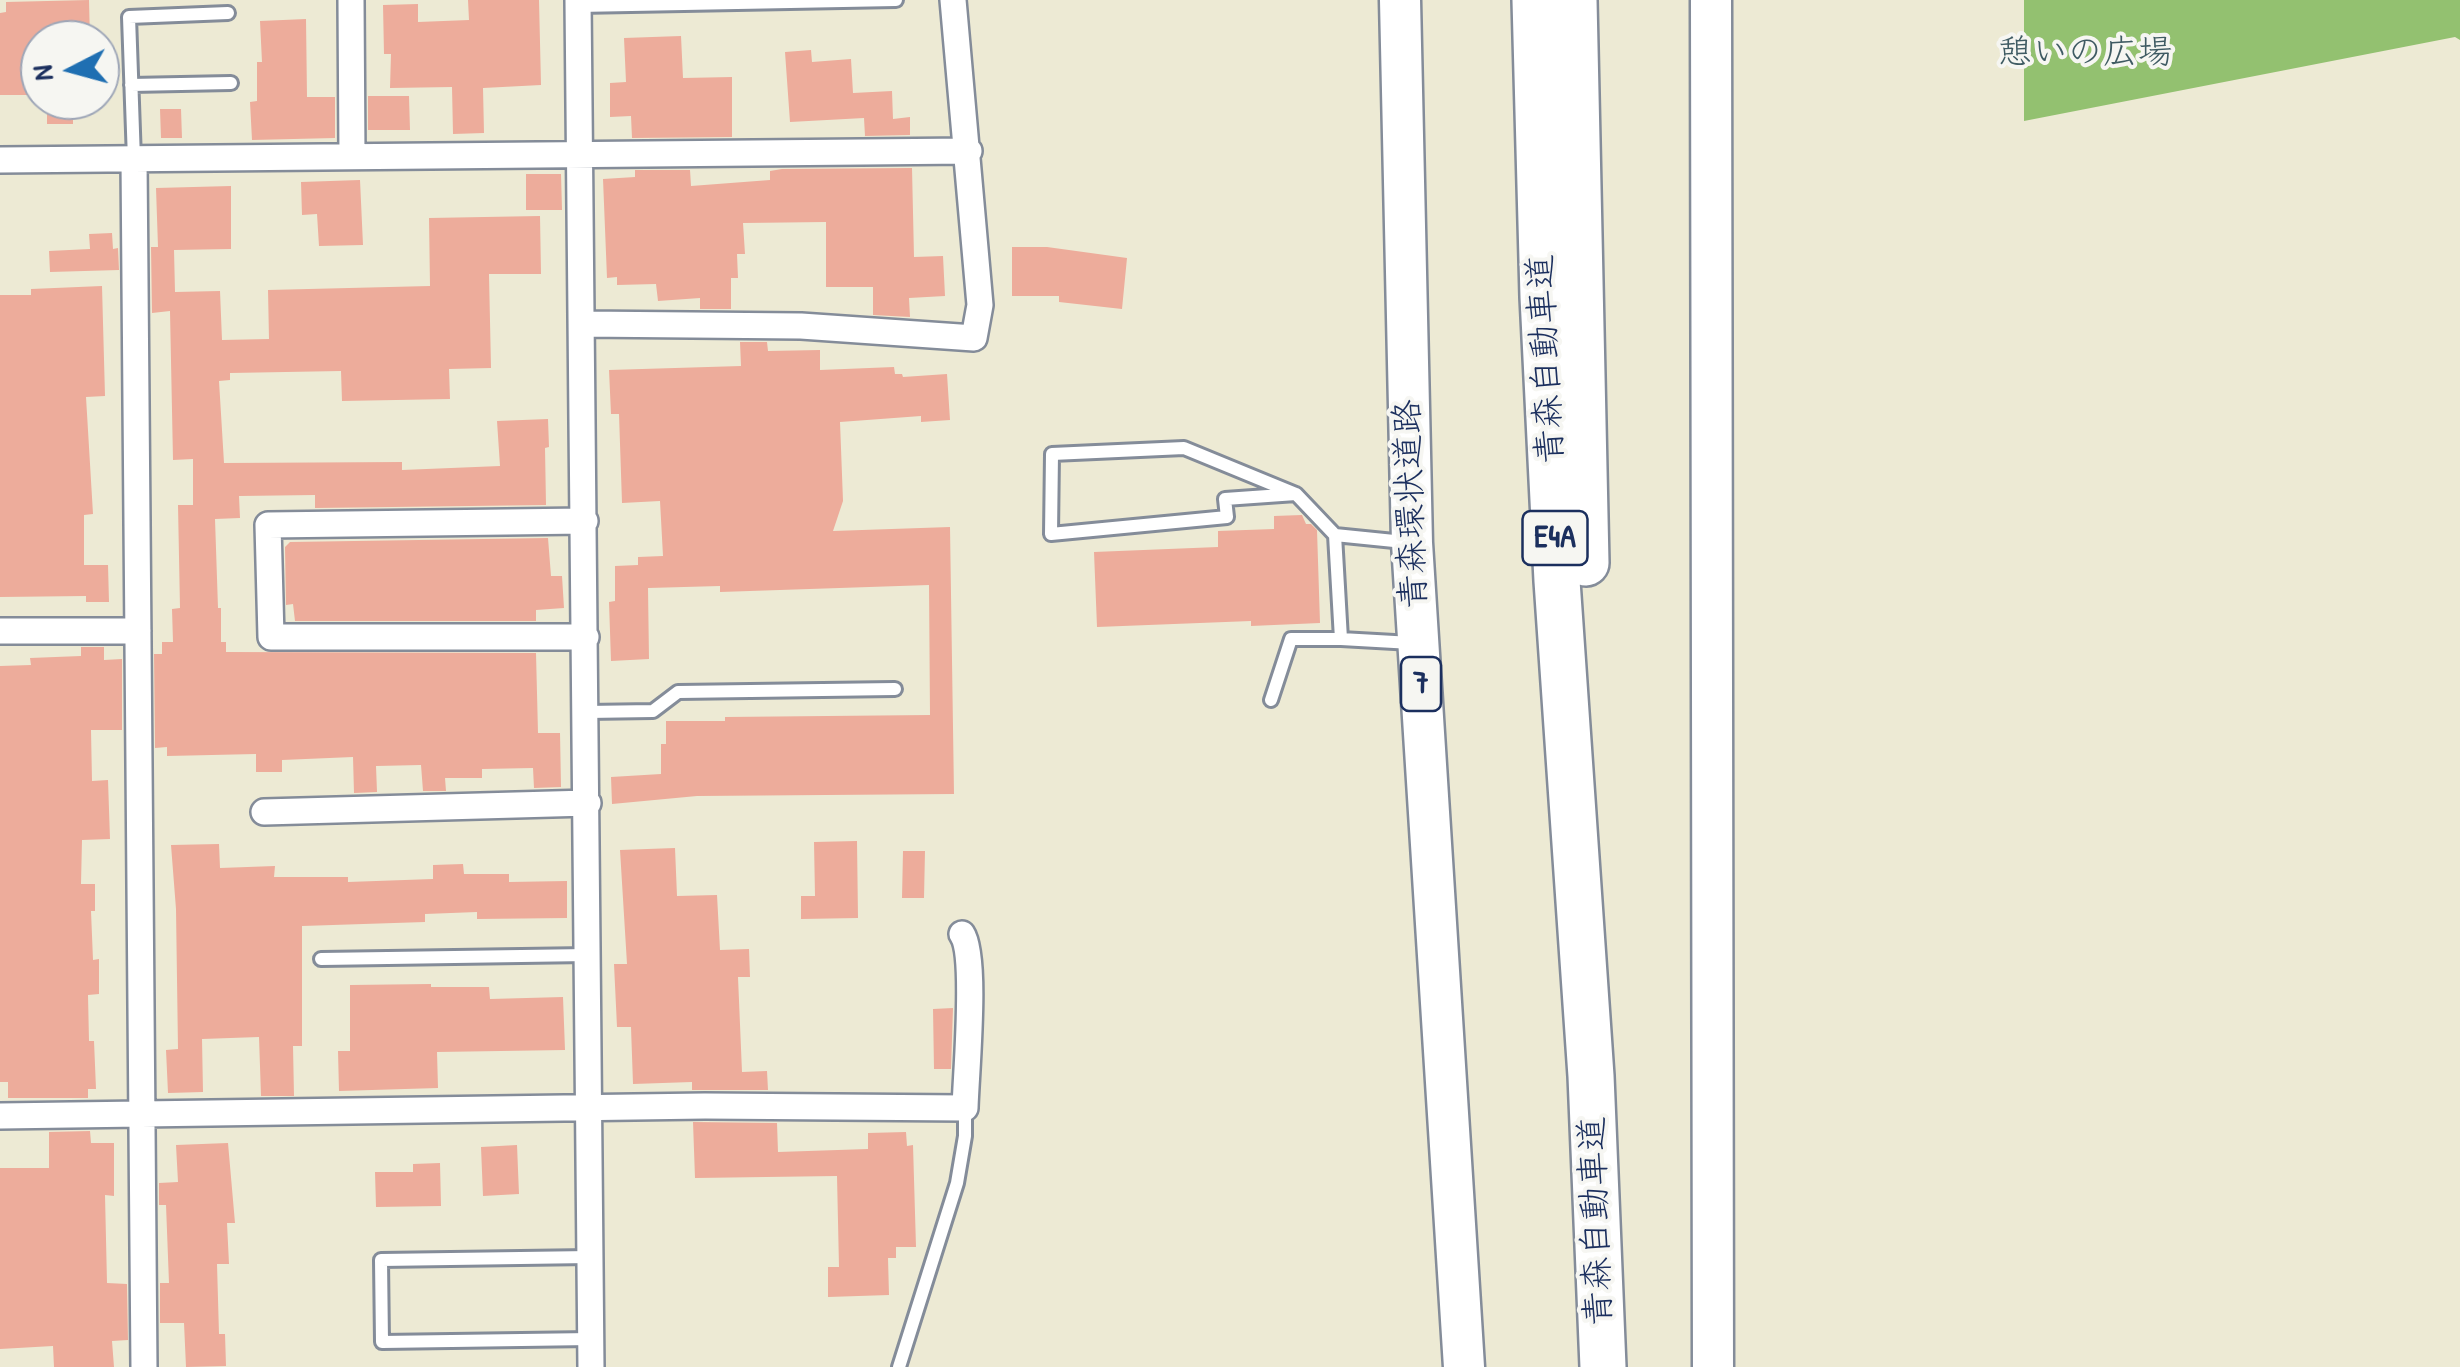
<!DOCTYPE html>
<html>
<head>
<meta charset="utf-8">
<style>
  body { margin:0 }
  #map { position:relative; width:2460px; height:1367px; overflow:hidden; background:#edead4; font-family:"Patrick Hand",sans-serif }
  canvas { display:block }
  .north { position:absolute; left:20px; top:20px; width:100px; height:100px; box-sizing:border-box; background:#f6f6f2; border:2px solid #9ea6b7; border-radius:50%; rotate:264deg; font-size:28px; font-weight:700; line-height:40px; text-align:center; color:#1b2f5e }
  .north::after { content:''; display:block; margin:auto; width:35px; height:45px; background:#1f6fb2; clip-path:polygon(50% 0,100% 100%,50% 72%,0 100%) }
</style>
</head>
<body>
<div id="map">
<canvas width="2460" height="1367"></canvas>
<div class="north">N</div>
</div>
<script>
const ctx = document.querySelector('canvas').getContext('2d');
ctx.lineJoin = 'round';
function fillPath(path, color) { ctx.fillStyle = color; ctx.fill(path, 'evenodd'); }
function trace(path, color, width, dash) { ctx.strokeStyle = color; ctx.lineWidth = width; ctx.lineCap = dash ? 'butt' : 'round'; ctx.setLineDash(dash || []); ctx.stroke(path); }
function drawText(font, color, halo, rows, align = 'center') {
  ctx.font = font + ' "Patrick Hand","Klee One",sans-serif'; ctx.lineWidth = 8; ctx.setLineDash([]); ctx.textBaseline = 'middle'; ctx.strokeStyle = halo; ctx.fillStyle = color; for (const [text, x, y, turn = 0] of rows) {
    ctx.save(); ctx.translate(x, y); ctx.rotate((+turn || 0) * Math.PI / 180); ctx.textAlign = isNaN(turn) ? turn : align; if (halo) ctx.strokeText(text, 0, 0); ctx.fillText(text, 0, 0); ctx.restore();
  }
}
fillPath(new Path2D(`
  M2024,0H2460V40L2455,37L2024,121Z`), '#93c170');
fillPath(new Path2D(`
  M89,0L90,40H40V95H0V13L6,12V2Z
  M468,0H539L541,85L483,88L484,133L453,134L452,87L390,88L391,54H384L383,5L418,4V22L469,20Z
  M306,19L307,97H335V138L252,140L250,102L257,101V62H262L260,21Z
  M681,36L683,78L732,77V137L632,138L631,116L610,117V83L626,82L624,38Z
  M811,50L812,62L851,59L853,93L892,91L893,119L910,117V135L865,136L864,118L790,122L785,52Z
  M368,96H409L410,130H368Z
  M47,100H73V124H47Z
  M160,109H181L182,138H161Z
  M912,168L914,257L943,256L945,296L909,298L910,317L873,315V287H826V222L743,223L745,254H737L738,278H731V309H700V298L658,301L656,284L617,285V277L607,278L603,179L635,177V170H690L691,186L770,180V171L782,169Z
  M526,174H561L562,210H526Z
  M360,180L363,245L319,246L317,214L302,215L301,182Z
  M231,186V249L174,250L175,292L220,291L222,340L269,339L268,290L430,286L429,218L540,216L541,274H489L491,368L449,369L450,399L342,401L341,371L230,373V380L219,381L224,463L402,462V470L500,466L497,421L548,419L549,447L545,448L546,505L315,508V495L239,496L240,518L215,519L218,608H221V642H226V652L536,653L538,733H560L561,787L534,788L533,768L482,769V778H445L446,791H423L421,765L376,766L377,792L354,793L353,757L282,760V772H256V754L167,756V747L155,748L154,654H162V642H173L172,609L180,608L178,505H193V459L173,460L170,311L152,313L151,247H158L156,188Z
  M112,233L113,249L118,248L119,270L50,272L49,251L90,249L89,234Z
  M1012,247H1047L1127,258L1122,309L1059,302V296H1012Z
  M102,286L105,396L86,397L93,514L84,515V565H108L109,602H86V596L0,597V295H31V289Z
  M740,342H767L768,351L820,350V370L894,367L895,374H902L903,377L947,374L950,420L921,422V416L840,422L843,501L833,531L950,527L954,794L697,796L612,804L611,777L661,774V744H666V721H725V717L930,715L929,585L720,592V586L648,588L649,659L611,661L609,602L615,601V566L638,565V557L663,556L660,501L622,503L619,414H611L609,370L741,366Z
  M1302,515L1306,524H1311L1317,530L1320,623L1251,626V621L1097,627L1094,552L1218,547V531L1274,529V516Z
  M548,538L551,576H562L564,608L536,610V621H295L293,604L286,605L285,547L290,542Z
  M81,647H104V660L122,659V730H91L92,781L108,780L110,839L82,840L81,884H95V911H91L93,960L99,959V994L88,995L89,1041H94L96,1089H88V1098H8V1082H0V666L31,665L30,658L81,656Z
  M857,841L858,918L801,919V896H815L814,842Z
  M219,844L220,868L275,866L274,877H348V882L433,879V865L463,864L464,874H509V882L567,881V918L477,919V912L425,914V922L302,926V1046H293L294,1096H261L259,1037L202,1039L203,1092L168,1093L166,1050L178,1049L176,909L171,845Z
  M675,848L677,896L717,895L720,950L749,949L750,977H738L742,1072L767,1071L768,1090H692V1082L633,1084L631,1027H617L614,964H627L620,850Z
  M903,851H925L924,898H902Z
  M431,984V987H489L490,999L563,997L565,1050L437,1052L438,1088L339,1091L338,1051H350V985Z
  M953,1008L951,1069H934L933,1009Z
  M693,1122L777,1123L778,1152L868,1149V1133L906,1132L907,1146L913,1145L916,1247H896V1258H888L889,1295L828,1297V1267H839L837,1176L695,1178Z
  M90,1131L91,1143H114V1196L105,1195L107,1283L127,1284L128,1340L112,1341L114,1367H54L53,1346L0,1349V1168H49V1132Z
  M228,1143L235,1223H227L229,1264H217L219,1334H225L226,1366L186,1367L184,1323H160V1283H169L166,1205H159V1183L178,1182L176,1145Z
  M517,1145L519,1194L483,1196L481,1147Z
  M440,1163L441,1206L376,1207L375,1172H413V1164Z`), '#edac9b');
const service = new Path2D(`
  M578,6L896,0
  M131,85L231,83
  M134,160L129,17L228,13
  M1296,494L1225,499L1227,517L1051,534L1052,454L1184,448L1296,494L1335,535
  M1404,542L1335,535L1341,639L1412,643
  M1271,700L1291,639H1341
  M587,712L653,711L678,692L895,689
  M321,959L588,955
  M590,1257L381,1260L382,1342L591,1339
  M899,1367L957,1183L965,1136V1108`);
const minor = new Path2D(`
  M351,0L352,156
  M578,0L591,1367
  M0,160L969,151
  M134,160L144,1367
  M582,324L801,326L974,338L980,305L953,0
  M585,521L268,525L271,637H586
  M0,631H138
  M264,812L588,803
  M0,1116L705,1106L965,1108C966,1073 977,956 962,934`);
const trunk = new Path2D(`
  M1400,0L1412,543L1464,1367
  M1711,0L1713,1367`);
const motorway = new Path2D(`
  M1535,0L1543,297L1557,581L1591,1076L1603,1367
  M1574,0L1586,563`);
trace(service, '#848c99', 18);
trace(minor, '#848c99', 30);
trace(trunk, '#848c99', 45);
trace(motorway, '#848c99', 50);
trace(service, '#fff', 12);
trace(minor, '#fff', 25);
trace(trunk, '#fff', 40);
trace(motorway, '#fff', 45);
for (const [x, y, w] of [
  [1555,538,65],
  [1421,684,40]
]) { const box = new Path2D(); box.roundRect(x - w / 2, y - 27, w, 54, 8); ctx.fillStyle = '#f6f6f2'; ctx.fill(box); trace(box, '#1b2f5e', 2.5); }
drawText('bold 32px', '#1b2f5e', null, [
  ["E4A",1555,538],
  ["7",1421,684]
]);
drawText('35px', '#3f5b63', '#f6f6f2', [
  ["憩いの広場",2085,54]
]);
drawText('35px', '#1b2f5e', '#f6f6f2', [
  ["青森自動車道",1547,359,-93],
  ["青森環状道路",1412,504,-92],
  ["青森自動車道",1597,1221,-92]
]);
</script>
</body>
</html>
